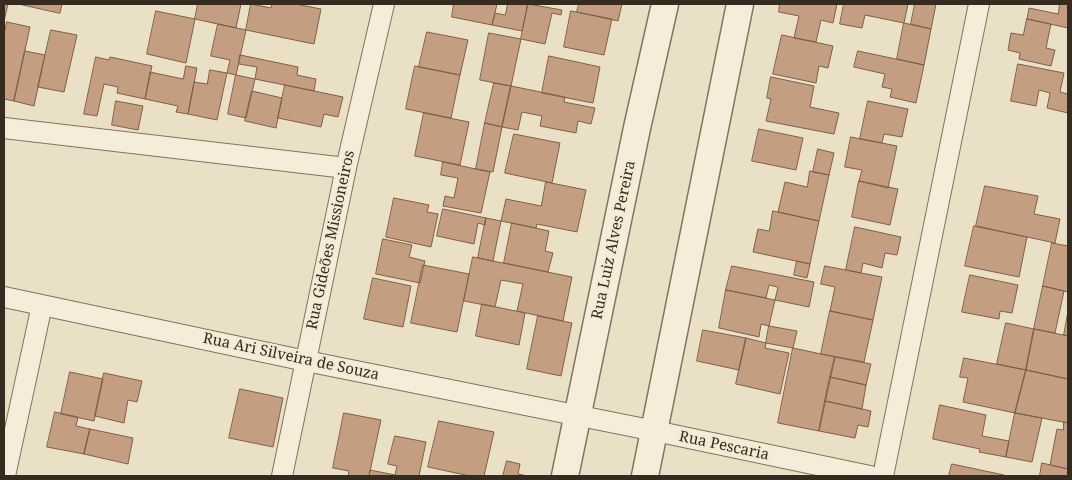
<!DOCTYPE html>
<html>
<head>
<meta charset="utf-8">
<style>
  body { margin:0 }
  #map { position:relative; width:1072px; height:480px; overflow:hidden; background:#eae0c6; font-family:"Noto Serif",serif }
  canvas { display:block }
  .frame { position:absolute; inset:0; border:5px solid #352b20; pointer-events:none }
</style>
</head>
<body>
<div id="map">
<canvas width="1072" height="480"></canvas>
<div class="frame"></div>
</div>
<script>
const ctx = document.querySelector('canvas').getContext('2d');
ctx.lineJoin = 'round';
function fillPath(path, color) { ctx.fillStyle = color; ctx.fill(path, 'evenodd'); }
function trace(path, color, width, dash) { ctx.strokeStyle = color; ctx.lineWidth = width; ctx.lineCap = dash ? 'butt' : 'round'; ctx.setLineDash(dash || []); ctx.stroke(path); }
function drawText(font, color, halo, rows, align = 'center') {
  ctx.font = font + ' "Noto Serif",serif'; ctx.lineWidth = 4.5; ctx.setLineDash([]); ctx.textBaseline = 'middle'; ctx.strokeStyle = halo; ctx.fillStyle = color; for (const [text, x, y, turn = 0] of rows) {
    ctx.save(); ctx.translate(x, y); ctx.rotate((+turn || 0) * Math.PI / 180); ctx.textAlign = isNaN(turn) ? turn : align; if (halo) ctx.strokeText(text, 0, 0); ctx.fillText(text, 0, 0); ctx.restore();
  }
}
const building = new Path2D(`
  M4,4H8L4,21Z
  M19,4H62L60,13Z
  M198,4H241L236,28L195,19Z
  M251,4L271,8L272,4H296L321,9L314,44L246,30Z
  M454,4H497L492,25L452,17Z
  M508,4H528L522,31L492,25L495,13L505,15Z
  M528,4L562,10L561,15L552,13L545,44L521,39Z
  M579,4H622L618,21L577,12Z
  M780,4H837L833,23L821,20L816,42L794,38L799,16L779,12Z
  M844,4H908L904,23L865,15L862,28L840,24Z
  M915,4H936L931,29L911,24Z
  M1060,4H1068V28L1027,19L1029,8L1058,14Z
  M156,11L195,19L186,63L147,54Z
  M571,11L612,19L604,55L564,47Z
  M1027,19L1051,24L1046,48L1055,50L1051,66L1019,59L1020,53L1008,50L1011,33L1023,35Z
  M7,22L30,27L14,101L4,99V35Z
  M904,23L931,29L924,65L897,59Z
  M218,24L246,30L236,75L227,73L230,60L211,56Z
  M51,30L77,35L64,92L38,87Z
  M427,32L468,40L460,75L419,67Z
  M489,33L521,39L511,86L480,80Z
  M782,35L833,46L828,68L819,66L816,83L773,74Z
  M25,51L45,55L34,106L14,101Z
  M858,51L924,65L916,103L890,97L892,89L882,87L885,74L854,67Z
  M240,55L298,67L297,75L316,79L314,91L255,79L257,67L239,64Z
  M549,56L600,67L593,103L542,93Z
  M96,57L109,60L110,57L152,66L145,99L117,93L118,87L104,84L97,116L84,114Z
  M1018,64L1064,73L1060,92L1068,94V113L1047,108L1050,93L1039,90L1036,106L1011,101Z
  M186,66L197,68L188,114L176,112L178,106L145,99L150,72L183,79Z
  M415,66L460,75L451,118L406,109Z
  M210,70L227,73L217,120L188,114L194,82L207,84Z
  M236,75L255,79L246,118L228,114Z
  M771,77L814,86L810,107L839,113L834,134L766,121L771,99L767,98Z
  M494,83L511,86L502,127L485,123Z
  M285,85L343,97L338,117L324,114L321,127L278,118Z
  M511,86L565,97L564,102L595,108L591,124L578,121L576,133L540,126L542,116L522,112L518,130L502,127Z
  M252,91L282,98L276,128L245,121Z
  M116,101L143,106L138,130L112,125Z
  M868,101L908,109L902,137L884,134L882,143L860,139Z
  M424,113L469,122L460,165L415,156Z
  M485,123L502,127L493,172L476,169Z
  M759,129L803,138L796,170L752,161Z
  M514,134L560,143L552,183L505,173Z
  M851,137L897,146L888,188L859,181L862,170L845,167Z
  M818,149L834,153L829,175L813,172Z
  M443,162L490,172L481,213L443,206L445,196L454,198L458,178L441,175Z
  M810,171L829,175L819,221L778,212L785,182L807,187Z
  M859,181L898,189L890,225L852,217Z
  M546,182L586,190L577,232L537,224L536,228L501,221L506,199L541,206Z
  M985,186L1038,196L1034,214L1060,219L1055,243L976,226Z
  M394,198L429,205L427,212L438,214L431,247L386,237Z
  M443,209L486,218L485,225L478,223L474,244L437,236Z
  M773,211L819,221L810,264L753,252L758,229L769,231Z
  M486,218L501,221L493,261L478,258Z
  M512,223L549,231L545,251L553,253L548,272L504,263Z
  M974,226L1027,237L1019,277L965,266Z
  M855,227L901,237L897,255L885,253L882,268L863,263L861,273L846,270Z
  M383,239L412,245L409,257L425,261L420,283L376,274Z
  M1052,243L1068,246V292L1043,286Z
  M473,257L572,277L563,321L517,311L523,284L501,280L495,307L464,301Z
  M797,261L810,264L807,278L794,275Z
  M423,265L469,274L457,332L411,323Z
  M732,266L814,282L809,307L775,300L778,287L769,285L766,298L726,290Z
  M825,266L882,277L873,320L830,311L835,287L821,284Z
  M970,275L1018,285L1012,313L1000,311L999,319L962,312Z
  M373,278L411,286L403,327L364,319Z
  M1043,286L1064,291L1055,333L1034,329Z
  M726,290L775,300L769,326L761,324L759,337L719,328Z
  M482,304L525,313L519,345L476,336Z
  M830,311L873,320L864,362L821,354Z
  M1068,312V336L1064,335Z
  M538,316L572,323L561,376L527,369Z
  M1006,323L1034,329L1026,370L997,364Z
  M769,326L797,331L793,348L766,343Z
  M1034,329L1068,336V379L1026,370Z
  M703,330L746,338L739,370L697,361Z
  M746,338L766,343L765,348L789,353L780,394L736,384Z
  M793,348L835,357L819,431L778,423Z
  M835,357L871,364L866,385L830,377Z
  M964,358L1026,370L1015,413L963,402L968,378L960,377Z
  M1026,370L1068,379V423L1015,413Z
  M70,372L103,379L94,421L61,414Z
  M104,373L142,381L137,402L128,400L124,423L95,416Z
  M830,377L866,385L862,409L825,401Z
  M240,389L283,398L273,447L229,438Z
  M825,401L871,411L868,427L858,425L855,438L819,431Z
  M940,405L986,415L982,436L1009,441L1006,457L979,452L980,449L933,439Z
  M55,412L78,417L76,426L90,429L84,454L47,447Z
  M344,413L381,420L369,476H348L349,471L333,468Z
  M1015,413L1042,418L1032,462L1006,457Z
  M439,421L494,432L484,476H470L428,467Z
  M1064,422L1068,423V469L1050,465L1057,429L1063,430Z
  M90,429L133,438L128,464L84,454Z
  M395,436L426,442L419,476H369L370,470L395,475L397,466L388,464Z
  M507,461L520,464L518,474L528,476H503Z
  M1042,463L1068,469V476H1040Z
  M952,464L1004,475V476H949Z`);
fillPath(building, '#c49e80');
trace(building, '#805e46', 1);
const minor = new Path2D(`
  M4,128L346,168
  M4,297L306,361L655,431L870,476
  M5,476L42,305
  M282,476L346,168L384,4
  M883,476L979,4`);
const tertiary = new Path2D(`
  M565,476L637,128L665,4
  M645,476L740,4`);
trace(minor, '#83735e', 22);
trace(tertiary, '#83735e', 29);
trace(minor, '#f5edd9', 20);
trace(tertiary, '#f5edd9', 26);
drawText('15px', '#352b20', '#f2ead5', [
  ["Rua Gideões Missioneiros",331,240,-78],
  ["Rua Luiz Alves Pereira",614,240,-78],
  ["Rua Ari Silveira de Souza",291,357,12],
  ["Rua Pescaria",724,446,12]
]);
</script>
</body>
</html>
